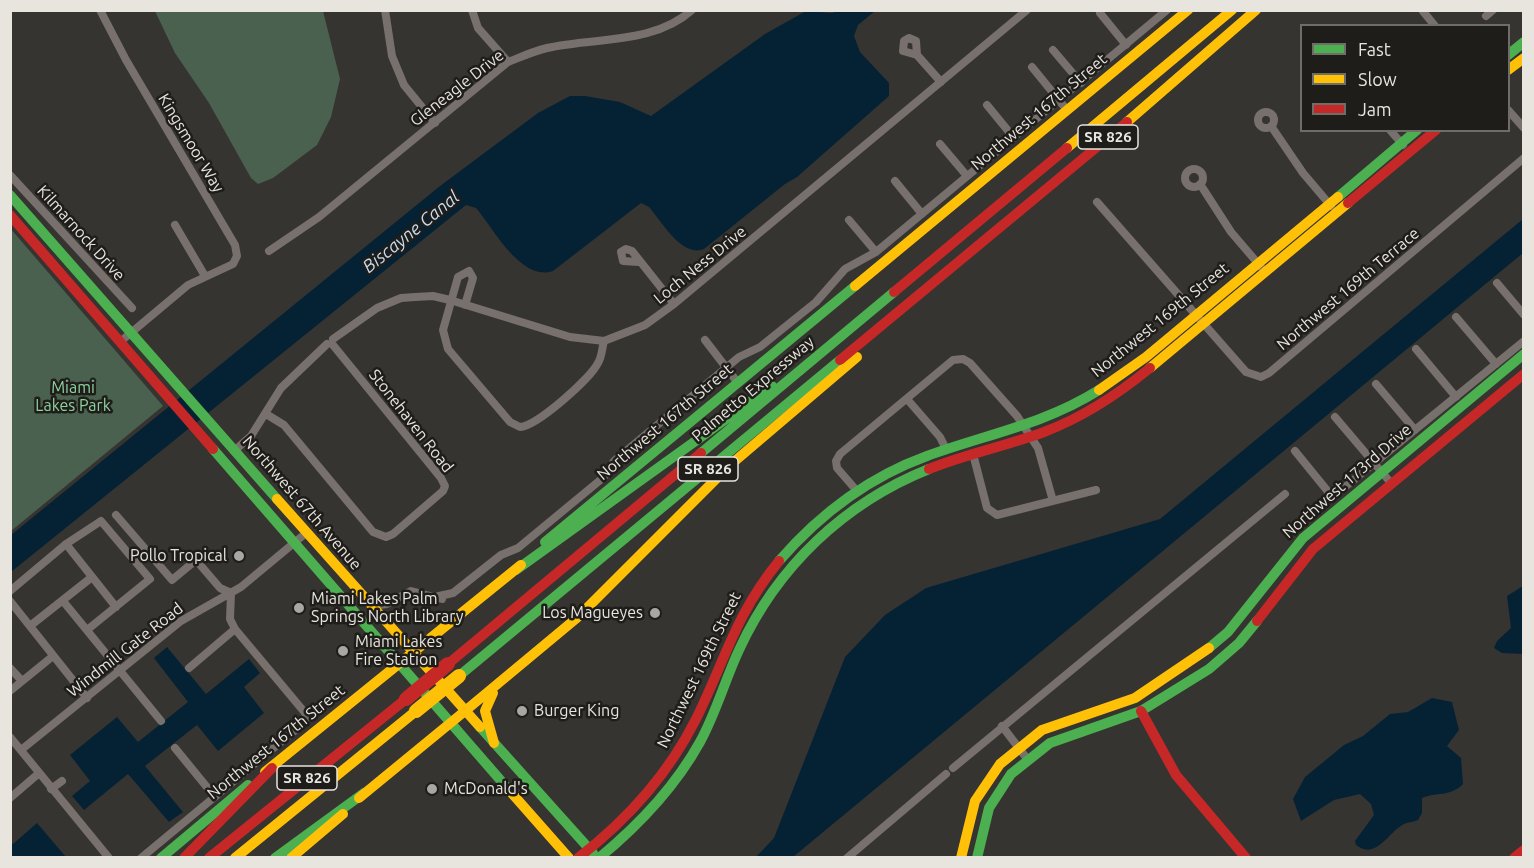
<!DOCTYPE html>
<html>
<head>
<meta charset="utf-8">
<style>
  body { margin:0 }
  #map { position:relative; width:1534px; height:868px; overflow:hidden; background:#363430; font-family:Ubuntu,sans-serif }
  canvas { display:block }
  .frame { position:absolute; inset:0; border:12px solid #e8e4de; pointer-events:none }
  .legend { position:absolute; left:1300px; top:24px; width:210px; height:108px; box-sizing:border-box; background:#1f1d19; border:2px solid #6f6d68; margin:0; padding:8px 10px; list-style:none; font-size:18px; color:#e8e4de }
  .legend li { display:flex; align-items:center; gap:12px; height:30px }
  .legend b { width:30px; border:2px solid #6f6d68 }
</style>
</head>
<body>
<div id="map">
<canvas width="1534" height="868"></canvas>
<div class="frame"></div>
<ul class="legend">
<li><b style="height:8px;background:#4caf50"></b>Fast</li>
<li><b style="height:8px;background:#ffc107"></b>Slow</li>
<li><b style="height:8px;background:#c62828"></b>Jam</li>
</ul>
</div>
<script>
const ctx = document.querySelector('canvas').getContext('2d');
ctx.lineJoin = 'round';
function fillPath(path, color) { ctx.fillStyle = color; ctx.fill(path, 'evenodd'); }
function trace(path, color, width, dash) { ctx.strokeStyle = color; ctx.lineWidth = width; ctx.lineCap = dash ? 'butt' : 'round'; ctx.setLineDash(dash || []); ctx.stroke(path); }
function drawText(font, color, halo, rows, align = 'center') {
  ctx.font = font + ' Ubuntu,sans-serif'; ctx.lineWidth = 5; ctx.setLineDash([]); ctx.textBaseline = 'middle'; ctx.strokeStyle = halo; ctx.fillStyle = color; for (const [text, x, y, turn = 0] of rows) {
    ctx.save(); ctx.translate(x, y); ctx.rotate((+turn || 0) * Math.PI / 180); ctx.textAlign = isNaN(turn) ? turn : align; if (halo) ctx.strokeText(text, 0, 0); ctx.fillText(text, 0, 0); ctx.restore();
  }
}
fillPath(new Path2D(`
  M155,11H323L340,79L331,117L317,145L273,178L258,184L251,178L209,103L175,53Z
  M10,228L163,406L11,531H10Z`), '#4b6150');
fillPath(new Path2D(`
  M806,11L832,13L837,11H875L858,25L854,36L860,52L889,83V96L797,177L785,184L704,249C682,258 662,222 649,207L641,203L553,271C521,282 494,229 476,208L466,205L11,572V535L440,186L538,113L570,96H585L620,102L651,116L765,34Z
  M1523,219V253L793,857H756L774,838L845,657L885,615L926,588L1160,519Z
  M1523,586V654L1502,653L1494,648L1497,641L1511,628L1507,596Z
  M167,647L206,694L249,659L260,673L244,687L264,713L218,751L197,725L145,766L183,812L169,822L128,774L84,810L72,796L90,781L70,755L117,717L138,742L188,702L154,658Z
  M1432,698L1452,702L1459,730L1447,746L1461,758L1463,784C1451,797 1436,792 1422,798V813L1418,820C1414,822 1409,822 1404,824C1389,831 1376,861 1356,845L1355,841L1374,815L1371,804L1360,794L1334,800L1301,821L1293,799L1305,777L1344,745L1363,736L1390,714L1408,712Z
  M37,823L66,857H11V842L13,844Z`), '#052235');
trace(new Path2D(`
  M100,10L126,60L235,245L237,256L233,264L188,285L120,342
  M385,10L392,56L404,85L435,123
  M472,10L478,28L508,62
  M1422,10L1435,26
  M1100,13L1126,45
  M1486,16L1493,10
  M1053,50L1081,83
  M917,55L916,41L909,38L904,41L903,51L917,55L941,82
  M1032,67L1067,110
  M987,105L1014,138
  M1508,110L1524,128
  M1258 120a8 8 0 1 1 16 0a8 8 0 1 1-16 0Z
  M1271,126L1303,173L1331,206
  M1390,130L1403,145
  M940,144L967,176
  M1185 178a9 9 0 1 1 18 0a9 9 0 1 1-18 0Z
  M10,175L132,308
  M895,181L922,214
  M1200,184L1231,232L1261,267
  M1097,202L1246,372L1261,377L1269,373L1524,158
  M849,220L876,252
  M175,225L205,276
  M269,251L319,217L508,62C521,57 534,51 547,48C595,37 653,45 692,10
  M639,262L623,261L621,252L626,249L632,251L674,304
  M1497,283L1524,315
  M465,305L473,278L469,271L458,277L443,330L448,349L510,422L520,427C537,426 590,379 598,363C602,357 602,348 604,341
  M1456,317L1496,364
  M333,339L377,308L401,298L415,297L433,296L450,300L570,337L604,341L645,325L674,304L1027,10
  M705,340L738,383
  M1416,349L1456,397
  M1376,384L1415,430
  M907,399L940,437L946,449
  M266,414L284,425L373,532L386,537L393,534L443,491L445,486L441,478L333,345
  M1335,417L1391,483
  M234,451L251,436L281,388L327,344
  M1295,451L1330,494L1340,491L1524,341
  M973,454L987,508L997,515L1096,490
  M857,491L837,468L836,461L840,454L953,360L963,359L970,363L1017,416L1038,448L1053,501
  M116,515L172,580L196,560L220,588L231,593L230,619L235,629L306,714L305,722L141,858
  M66,544L116,607
  M10,591L66,544L101,521L150,579L87,630
  M439,596L453,593L501,555L518,548L604,477L614,461L739,357L760,347L816,302L845,269L876,252L1167,10
  M10,601L87,698
  M63,601L161,721
  M371,606L387,604L411,591L442,599
  M30,626L92,577
  M10,668L22,681
  M189,668L235,629
  M10,691L53,656
  M1002,726L1028,760
  M10,737L109,858
  M175,748L215,797
  M21,750L181,621L241,587L306,533
  M953,768L1285,494
  M51,789L62,781
  M10,798L38,774
  M847,858L946,774`), '#77706d', 8);
trace(new Path2D(`
  M1508,55L1524,42
  M10,195L277,499
  M1338,197L1417,130
  M213,449L509,790
  M701,453L894,292
  M545,542L855,286
  M779,561C819,515 869,477 927,456C987,434 1043,425 1099,390
  M516,570L772,386
  M1209,648L1228,632L1303,538L1524,354
  M459,676L840,360
  M480,727L593,853
  M161,858L248,785
  M275,858L364,793
  M599,858C639,825 675,787 700,742C716,713 725,680 739,650C777,567 844,503 929,469
  M977,858L989,808L1011,774L1050,743L1141,711L1209,669L1239,643L1257,621`), '#4caf50', 10);
trace(new Path2D(`
  M1508,70L1524,58
  M1127,122L1256,10
  M1067,148L1232,10
  M855,286L1188,10
  M1150,368L1348,203
  M1099,390L1146,357L1338,197
  M277,499L480,727
  M493,693L485,711L494,743
  M465,711L578,617L729,466L857,357
  M265,772L521,565
  M509,790L569,858
  M359,798L465,711
  M235,858L416,711
  M291,858L343,814
  M961,858L975,801L1000,764L1042,730L1135,698L1209,648`), '#ffc107', 10);
trace(new Path2D(`
  M1348,203L1436,130
  M10,215L213,449
  M894,292L1067,148
  M840,360L1127,122
  M929,469C966,454 1006,446 1044,432C1084,417 1117,395 1150,368
  M1257,621L1313,549L1524,374
  M448,664L701,453
  M1141,711L1176,775L1246,858
  M184,858L272,768
  M209,858L406,699
  M578,858C627,820 668,775 696,719C725,661 735,615 779,561
  M1514,858L1524,850`), '#c62828', 10);
trace(new Path2D(`
  M416,711L459,676`), '#ffc107', 14);
trace(new Path2D(`
  M406,699L448,664`), '#c62828', 14);
for (const [x, y, r, color] of [
  [239,556,6,"#aaa6a1"],
  [299,608,6,"#aaa6a1"],
  [655,613,6,"#aaa6a1"],
  [343,651,6,"#aaa6a1"],
  [522,711,6,"#aaa6a1"],
  [432,789,6,"#aaa6a1"]
]) { const dot = new Path2D(); dot.arc(x, y, r, 0, 2 * Math.PI); ctx.fillStyle = color; ctx.fill(dot); trace(dot, '#1f1d19', 2); }
for (const [x, y, w] of [
  [1108,137,60],
  [708,469,60],
  [307,778,60]
]) { const box = new Path2D(); box.roundRect(x - w / 2, y - 12, w, 24, 4.5); ctx.fillStyle = '#1f1d19'; ctx.fill(box); trace(box, '#e8e4de', 1.5); }
drawText('bold 15px', '#e8e4de', null, [
  ["SR 826",1108,137],
  ["SR 826",708,469],
  ["SR 826",307,778]
]);
drawText('16px', '#e8e4de', '#1f1d19', [
  ["Gleneagle Drive",457,88,-38],
  ["Northwest 167th Street",1039,112,-40],
  ["Kingsmoor Way",191,143,59],
  ["Kilmarnock Drive",81,233,48],
  ["Loch Ness Drive",700,265,-39],
  ["Northwest 169th Terrace",1348,289,-40],
  ["Northwest 169th Street",1160,320,-39],
  ["Palmetto Expressway",753,389,-40],
  ["Stonehaven Road",411,421,52],
  ["Northwest 167th Street",665,422,-40],
  ["Northwest 173rd Drive",1347,481,-41],
  ["Northwest 67th Avenue",302,503,49],
  ["Windmill Gate Road",125,650,-38],
  ["Northwest 169th Street",699,670,-64],
  ["Northwest 167th Street",276,742,-39]
]);
drawText('16px', '#8cd29f', '#1f1d19', [
  ["Miami",73,388],
  ["Lakes Park",73,406]
]);
drawText('16px', '#e8e4de', '#1f1d19', [
  ["Pollo Tropical",227,556,"right"],
  ["Miami Lakes Palm",311,599],
  ["Springs North Library",311,617],
  ["Los Magueyes",643,613,"right"],
  ["Miami Lakes",355,642],
  ["Fire Station",355,660],
  ["Burger King",534,711],
  ["McDonald's",444,789]
], 'left');
drawText('italic 18px', '#c5def3', '#1f1d19', [
  ["Biscayne Canal",411,232,-39]
]);
</script>
</body>
</html>
